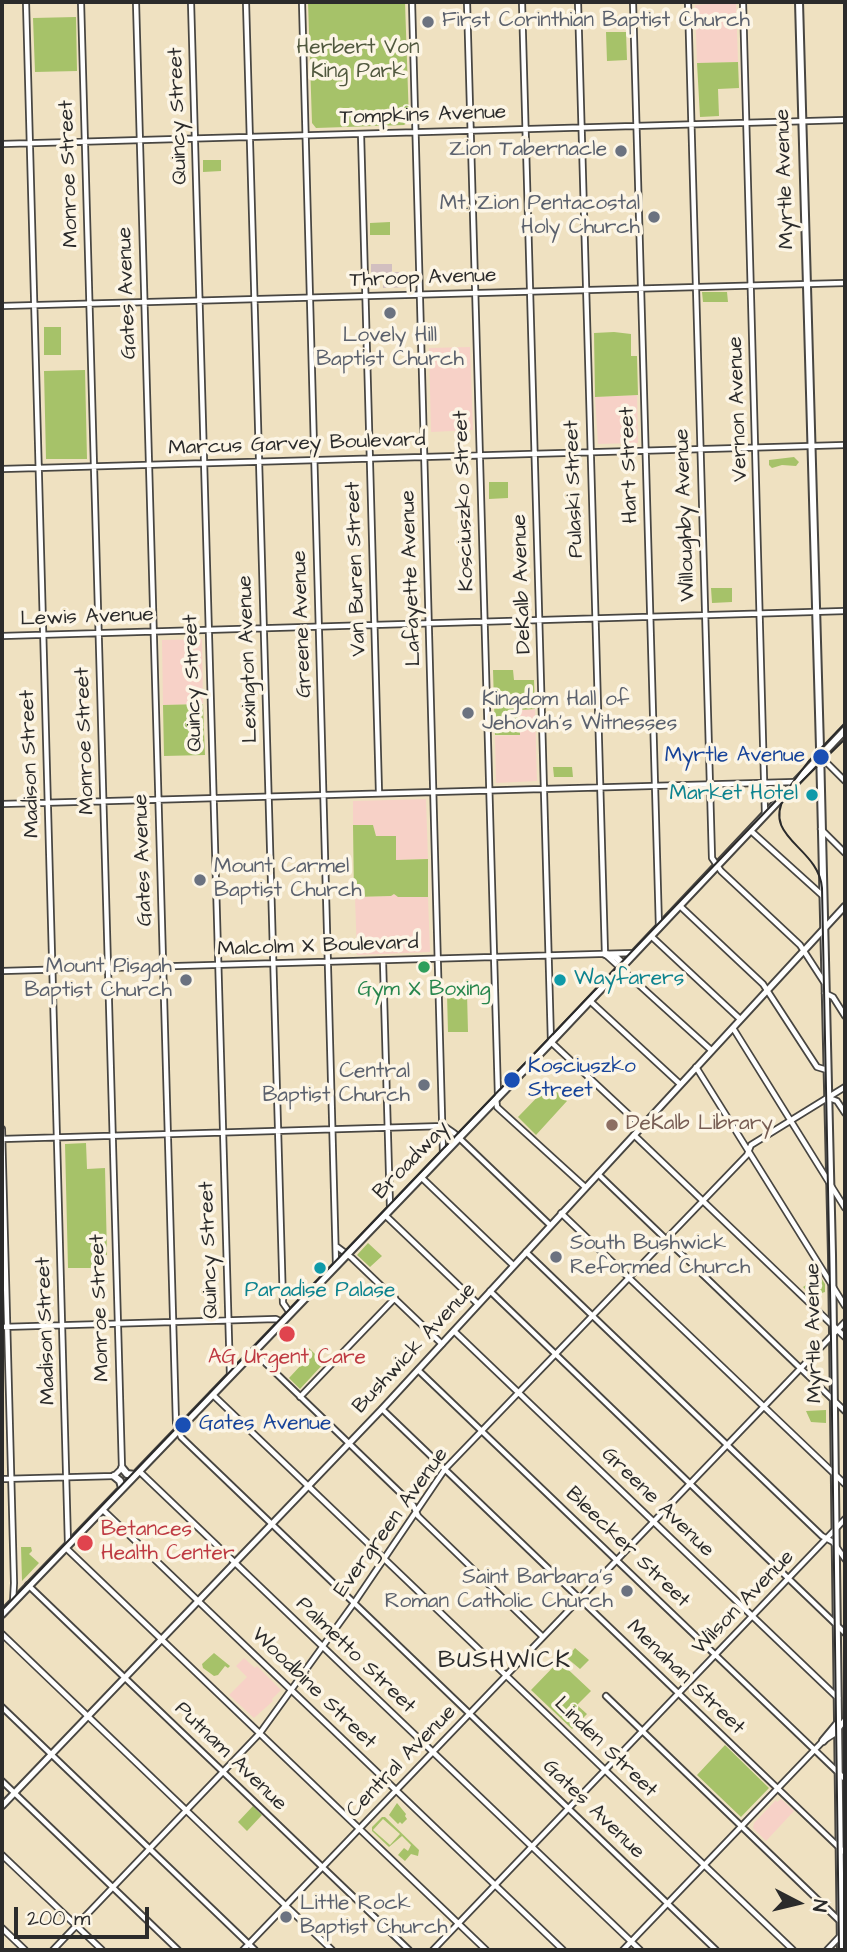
<!DOCTYPE html>
<html>
<head>
<meta charset="utf-8">
<style>
  body { margin:0 }
  #map { position:relative; width:847px; height:1952px; overflow:hidden; background:#efe1c1; font-family:"Architects Daughter",sans-serif }
  canvas { display:block }
  .frame { position:absolute; inset:0; border:4px solid #2b2b2b; pointer-events:none }
  .north { position:absolute; left:763px; top:1868px; width:70px; height:70px; -webkit-text-stroke:5px #fcf5e5; paint-order:stroke; rotate:97deg; font-size:19px; font-weight:700; line-height:28px; text-align:center; color:#2b2b2b }
  .north::after { content:''; display:block; margin:auto; width:24px; height:32px; background:#2b2b2b; clip-path:polygon(50% 0,100% 100%,50% 72%,0 100%) }
  .scale { position:absolute; left:14px; top:1907px; width:135px; height:32px; box-sizing:border-box; border:4px solid #2b2b2b; border-top:0; padding-left:9px; font-size:21px; line-height:24px; white-space:nowrap; color:#2b2b2b; -webkit-text-stroke:5px #fcf5e5; paint-order:stroke }
</style>
</head>
<body>
<div id="map">
<canvas width="847" height="1952"></canvas>
<div class="frame"></div>
<div class="north">N</div>
<div class="scale">200 m</div>
</div>
<script>
const ctx = document.querySelector('canvas').getContext('2d');
ctx.lineJoin = 'round';
function fillPath(path, color) { ctx.fillStyle = color; ctx.fill(path, 'evenodd'); }
function trace(path, color, width, dash) { ctx.strokeStyle = color; ctx.lineWidth = width; ctx.lineCap = dash ? 'butt' : 'round'; ctx.setLineDash(dash || []); ctx.stroke(path); }
function drawText(font, color, halo, rows, align = 'center') {
  ctx.font = font + ' "Architects Daughter",sans-serif'; ctx.lineWidth = 7; ctx.setLineDash([]); ctx.textBaseline = 'middle'; ctx.strokeStyle = halo; ctx.fillStyle = color; for (const [text, x, y, turn = 0] of rows) {
    ctx.save(); ctx.translate(x, y); ctx.rotate((+turn || 0) * Math.PI / 180); ctx.textAlign = isNaN(turn) ? turn : align; if (halo) ctx.strokeText(text, 0, 0); ctx.fillText(text, 0, 0); ctx.restore();
  }
}
fillPath(new Path2D(`
  M736,2L738,62L697,63L695,5Z
  M470,347L473,430L431,432L429,348Z
  M637,395L638,443L598,444L595,397Z
  M202,639L203,704L163,705L162,640Z
  M535,709L537,781L496,783L495,736L519,735V710Z
  M426,799L428,859L396,860L376,836L373,825H353V801Z
  M394,894L398,897H428L430,952L357,955L355,897L391,896Z
  M244,1658L255,1668L257,1666L281,1690L272,1699L273,1701L254,1718L229,1695L247,1677L236,1666Z
  M781,1799L794,1811L766,1841L753,1828L754,1823L776,1800L777,1802Z`), '#f7d1c7');
fillPath(new Path2D(`
  M371,264H392V272H413V287L383,288V279H371Z`), '#d2bfc0');
fillPath(new Path2D(`
  M308,2H405L409,121L404,125L316,128L312,123Z
  M76,17L77,71L35,72L33,18Z
  M606,32H626L627,60L607,61Z
  M738,62L739,88L718,89L719,116L700,117L697,63Z
  M203,160H221V171L203,172Z
  M390,222V235H370V223Z
  M702,292H727L728,302H703Z
  M44,327H61V355H44Z
  M614,332L631,334V356H637L638,395L595,397L594,333Z
  M85,370L87,459H46L44,371Z
  M794,457L799,462L796,466L782,465L772,468L769,465V460Z
  M489,482H508V498L489,499Z
  M711,588H732V602L712,603Z
  M493,670H513L514,680H534L535,709L519,710L520,735H495Z
  M203,704L205,755L164,756L163,705Z
  M553,767H572L573,777H554Z
  M353,825H373L376,836H396V860L428,859V897H398L394,894L391,896L354,897Z
  M467,993L468,1032H448L447,994Z
  M549,1085L567,1101L536,1135L518,1117Z
  M86,1143L87,1169L105,1168L107,1255L93,1256V1268H68L65,1144Z
  M368,1243L382,1256L370,1267L357,1255Z
  M820,1276L825,1284V1292L812,1296L803,1287Z
  M309,1348L324,1363L300,1389L289,1378L302,1364L299,1360Z
  M826,1410V1423L811,1422L806,1411Z
  M21,1547H31L32,1551L29,1554L39,1563L22,1581Z
  M575,1648L589,1660L580,1669L567,1658Z
  M214,1653L230,1666L228,1668L225,1666L218,1675L214,1676L203,1668L202,1664Z
  M559,1661L591,1691L577,1705L587,1714L572,1729L531,1690Z
  M725,1745L769,1788L741,1817L697,1775Z
  M397,1803L406,1814L405,1816L407,1819L402,1824L400,1822L398,1824L389,1815Z
  M253,1806L262,1815L247,1831L238,1822Z
  M382,1817H385L419,1850L418,1856L411,1854L405,1861L398,1855L404,1848L408,1851L411,1845L402,1836L389,1847L372,1831V1827ZM383,1819L400,1834L390,1845L373,1830Z`), '#a6c269');
const minor = new Path2D(`
  M26,2L68,1544
  M136,2L176,1423L181,1437L716,1950
  M191,2L230,1376
  M246,2L283,1303L290,1313
  M302,2L336,1265
  M412,2L443,1154
  M467,2L498,1096
  M522,2L551,1042L641,1126
  M578,2L605,954L711,1050
  M633,2L659,928
  M688,2L712,858L721,871L800,945L824,982
  M743,2L765,815
  M361,134L379,793
  M2,144L845,120
  M2,306L845,283
  M2,469L845,445
  M2,636L845,611
  M821,757L845,781
  M2,804L795,782
  M821,829L845,853
  M751,831L823,896
  M680,906L763,984L817,1067L827,1070
  M651,936L740,1019
  M383,961L390,1208
  M2,971L634,953
  M825,993L833,997L845,1016
  M590,1001L680,1084
  M733,1028L845,1208
  M696,1067L845,1306
  M829,1098L837,1101L845,1113
  M496,1099L497,1107L585,1187
  M444,1126L454,1133L550,1225
  M2,1129L14,1583L13,1602
  M634,1135L845,1337
  M2,1139L444,1126
  M598,1174L845,1411
  M421,1177L513,1265
  M561,1213L845,1484
  M385,1215L478,1304
  M336,1246L352,1258L442,1344
  M526,1252L822,1536L833,1542L845,1559
  M490,1291L845,1633
  M2,1327L276,1319L282,1322
  M454,1331L838,1698
  M253,1351L413,1505L418,1516L543,1637
  M418,1370L845,1779
  M212,1394L793,1950
  M300,1397L395,1298
  M382,1409L845,1853
  M139,1471L640,1950
  M2,1479L114,1476L122,1468L81,2
  M102,1509L563,1950
  M66,1548L486,1950
  M28,1585L409,1950
  M2,1634L332,1950
  M606,1696L845,1926
  M2,1707L255,1950
  M2,1781L178,1950
  M2,1855L102,1950
  M2,1928L25,1950
  M53,1950L260,1733L354,1603L445,1469L747,1155L751,1145L845,1087
  M243,1950L845,1322
  M433,1950L845,1519
  M623,1950L823,1741L834,1734L845,1720
  M827,1950L845,1931`);
const secondary = new Path2D(`
  M2,1806L382,1409L845,906`);
const primary = new Path2D(`
  M799,2L820,748L832,1255L841,1950
  M605,954L616,957L624,965
  M122,1468L127,1474L135,1475
  M114,1476L120,1481L122,1488
  M2,1614L551,1042L845,730
  M823,1741L838,1723`);
trace(minor, '#484642', 8);
trace(secondary, '#484642', 9);
trace(primary, '#484642', 10);
trace(minor, '#fff', 4.5);
trace(secondary, '#fff', 5);
trace(primary, '#fff', 6);
trace(new Path2D(`
  M800,783L845,739
  M785,796C761,838 819,847 822,888L831,1339L839,1950
  M2,1610L790,786L808,762L845,723`), '#2b2b2b', 2);
for (const [x, y, r, color] of [
  [428,22,7,"#6b7280"],
  [621,151,7,"#6b7280"],
  [654,217,7,"#6b7280"],
  [390,313,7,"#6b7280"],
  [468,713,7,"#6b7280"],
  [821,757,9,"#1a4fb4"],
  [812,795,7,"#0f9aa8"],
  [200,880,7,"#6b7280"],
  [424,967,7,"#2e9e5b"],
  [186,980,7,"#6b7280"],
  [560,980,7,"#0f9aa8"],
  [512,1080,9,"#1a4fb4"],
  [424,1085,7,"#6b7280"],
  [612,1125,7,"#8d6e63"],
  [556,1257,7,"#6b7280"],
  [320,1268,7,"#0f9aa8"],
  [287,1334,9,"#e0444e"],
  [183,1425,9,"#1a4fb4"],
  [85,1543,9,"#e0444e"],
  [627,1591,7,"#6b7280"],
  [286,1917,7,"#6b7280"]
]) { const dot = new Path2D(); dot.arc(x, y, r, 0, 2 * Math.PI); ctx.fillStyle = color; ctx.fill(dot); trace(dot, '#fcf5e5', 2.5); }
drawText('21px', '#5b616d', '#fcf5e5', [
  ["First Corinthian Baptist Church",442,22],
  ["Zion Tabernacle",607,151,"right"],
  ["Mt. Zion Pentacostal",640,205,"right"],
  ["Holy Church",640,229,"right"],
  ["Lovely Hill",390,337,"center"],
  ["Baptist Church",390,361,"center"],
  ["Kingdom Hall of",482,701],
  ["Jehovah's Witnesses",482,725],
  ["Mount Carmel",214,868],
  ["Baptist Church",214,892],
  ["Mount Pisgah",172,968,"right"],
  ["Baptist Church",172,992,"right"],
  ["Central",410,1073,"right"],
  ["Baptist Church",410,1097,"right"],
  ["South Bushwick",570,1245],
  ["Reformed Church",570,1269],
  ["Saint Barbara's",613,1579,"right"],
  ["Roman Catholic Church",613,1603,"right"],
  ["Little Rock",300,1905],
  ["Baptist Church",300,1929]
], 'left');
drawText('21px', '#50583e', '#fcf5e5', [
  ["Herbert Von",358,49],
  ["King Park",358,73]
]);
drawText('21px', '#2b2b2b', '#fcf5e5', [
  ["Quincy Street",179,116,-92],
  ["Tompkins Avenue",423,116,-2],
  ["Monroe Street",70,174,-92],
  ["Myrtle Avenue",786,179,-92],
  ["Throop Avenue",423,279,-2],
  ["Gates Avenue",128,293,-92],
  ["Vernon Avenue",739,409,-92],
  ["Marcus Garvey Boulevard",297,445,-2],
  ["Hart Street",630,465,-92],
  ["Pulaski Street",575,489,-92],
  ["Kosciuszko Street",465,501,-92],
  ["Willoughby Avenue",686,515,-92],
  ["Van Buren Street",357,569,-92],
  ["Lafayette Avenue",412,578,-92],
  ["DeKalb Avenue",523,584,-92],
  ["Lewis Avenue",87,618,-2],
  ["Greene Avenue",303,624,-92],
  ["Lexington Avenue",249,659,-92],
  ["Quincy Street",194,683,-92],
  ["Monroe Street",86,741,-92],
  ["Madison Street",31,764,-92],
  ["Gates Avenue",144,860,-92],
  ["Malcolm X Boulevard",318,947,-2],
  ["Broadway",412,1161,-46],
  ["Quincy Street",210,1250,-92],
  ["Monroe Street",101,1308,-92],
  ["Madison Street",47,1331,-92],
  ["Myrtle Avenue",815,1333,-91],
  ["Bushwick Avenue",415,1349,-47],
  ["Greene Avenue",657,1503,44],
  ["Evergreen Avenue",392,1523,-54],
  ["Bleecker Street",627,1548,44],
  ["Wilson Avenue",744,1603,-46],
  ["Palmetto Street",355,1656,44],
  ["Menahan Street",685,1678,44],
  ["Woodbine Street",313,1689,44],
  ["Linden Street",605,1748,44],
  ["Putnam Avenue",230,1757,44],
  ["Central Avenue",402,1762,-46],
  ["Gates Avenue",593,1810,44]
]);
drawText('21px', '#164399', '#fcf5e5', [
  ["Myrtle Avenue",805,757,"right"],
  ["Kosciuszko",528,1068],
  ["Street",528,1092],
  ["Gates Avenue",199,1425]
], 'left');
drawText('21px', '#0d838f', '#fcf5e5', [
  ["Market Hotel",798,795],
  ["Wayfarers",574,980,"left"],
  ["Paradise Palase",320,1292,"center"]
], 'right');
drawText('21px', '#27864d', '#fcf5e5', [
  ["Gym X Boxing",424,991]
]);
drawText('21px', '#785e54', '#fcf5e5', [
  ["DeKalb Library",626,1125]
], 'left');
drawText('21px', '#be3a42', '#fcf5e5', [
  ["AG Urgent Care",287,1359],
  ["Betances",101,1531,"left"],
  ["Health Center",101,1555,"left"]
]);
ctx.letterSpacing = '2px';
drawText('24px', '#2b2b2b', '#fcf5e5', [
  ["BUSHWICK",505,1662]
]);
ctx.letterSpacing = '0px';
</script>
</body>
</html>
